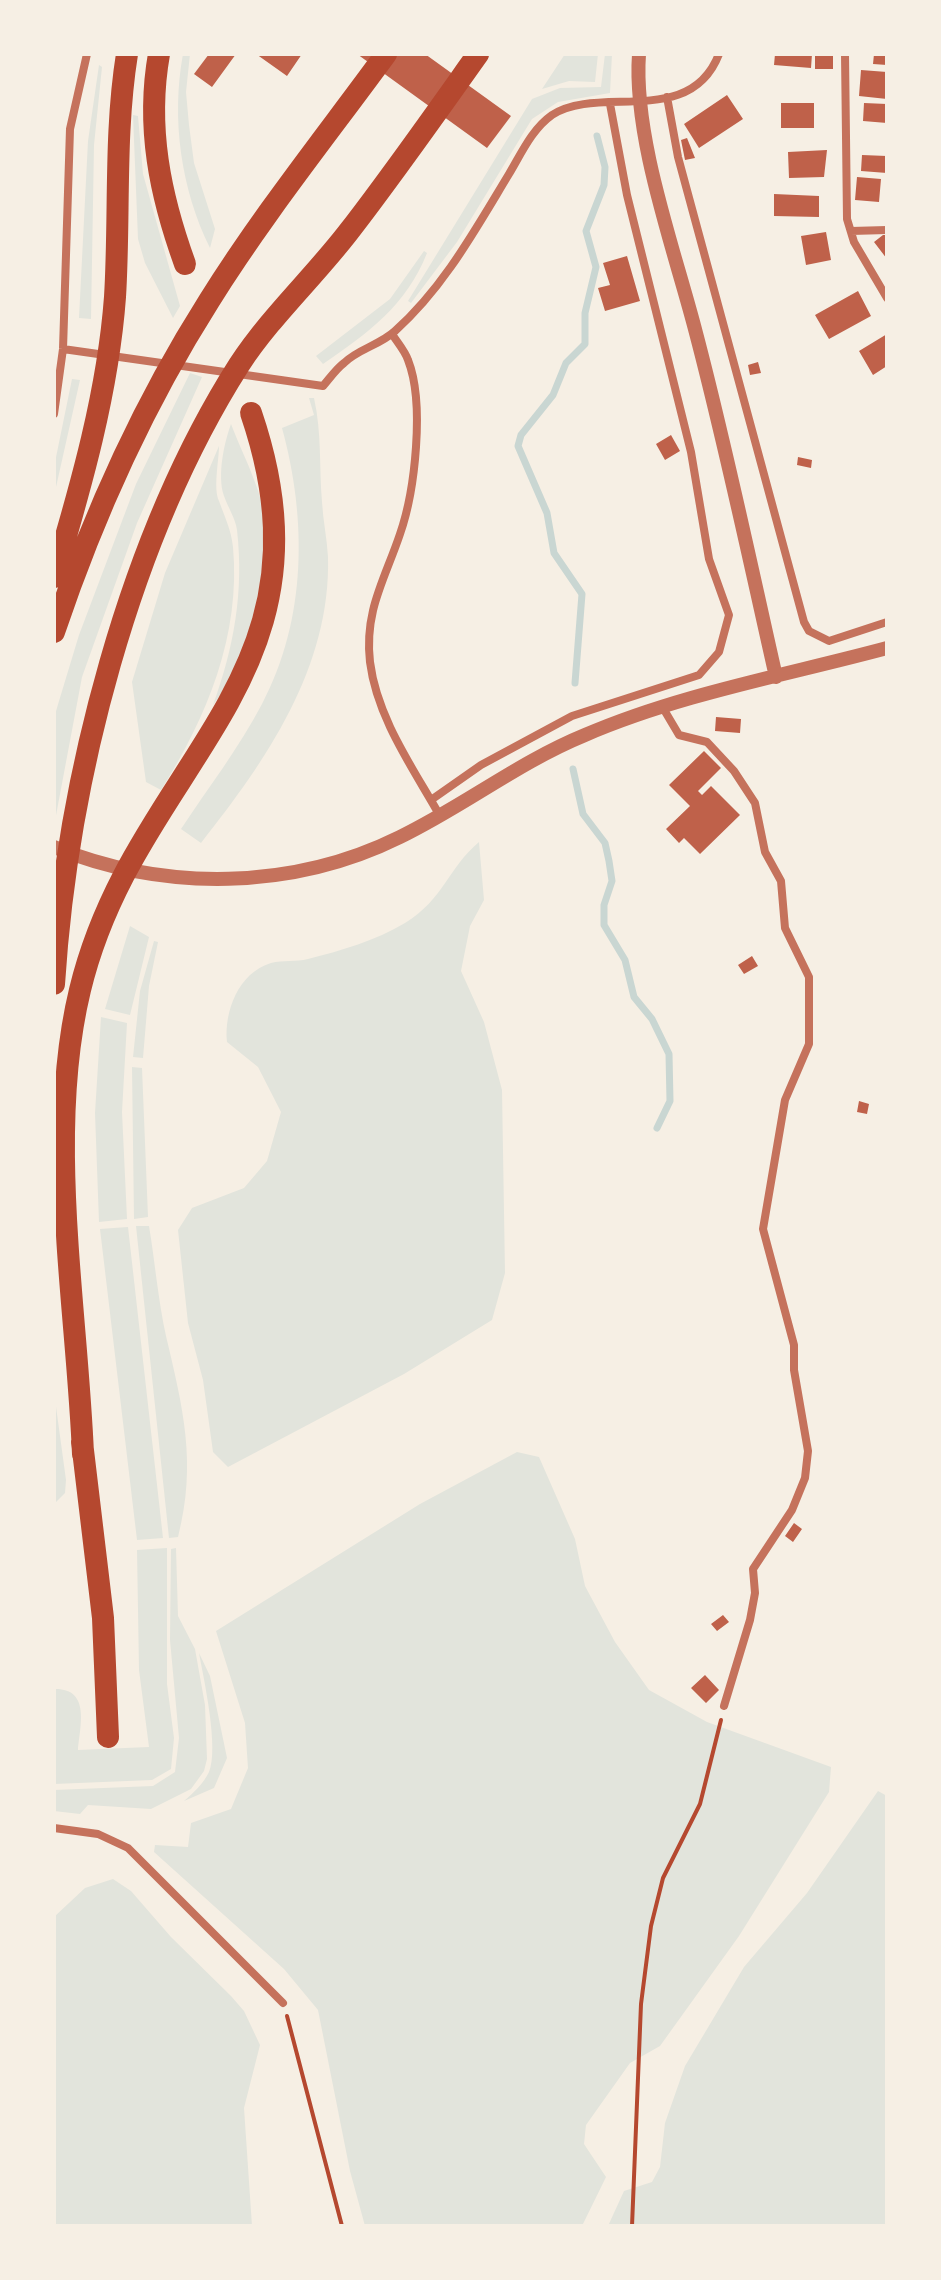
<!DOCTYPE html>
<html>
<head>
<meta charset="utf-8">
<style>
  body { margin:0 }
  #map { position:relative; width:941px; height:2280px; overflow:hidden; background:#f6efe4; font-family:"Roboto Condensed",sans-serif }
  canvas { display:block }
  .frame { position:absolute; inset:0; border:56px solid #f6efe4; pointer-events:none }
</style>
</head>
<body>
<div id="map">
<canvas width="941" height="2280"></canvas>
<div class="frame"></div>
</div>
<script>
const ctx = document.querySelector('canvas').getContext('2d');
ctx.lineJoin = 'round';
function fillPath(path, color) { ctx.fillStyle = color; ctx.fill(path, 'evenodd'); }
function trace(path, color, width, dash) { ctx.strokeStyle = color; ctx.lineWidth = width; ctx.lineCap = dash ? 'butt' : 'round'; ctx.setLineDash(dash || []); ctx.stroke(path); }
fillPath(new Path2D(`
  M183,54H190L186,92L189,125L194,163L215,229L210,248C181,189 171,119 183,54Z
  M565,54H598L595,82L569,81L542,89Z
  M605,54H612L610,93L558,102L532,119L457,242L411,303L408,301L532,99L560,88L601,87Z
  M99,65L102,67L94,145L91,319L79,318L88,141Z
  M133,115L138,116L143,174L180,306L173,318L145,263L138,239Z
  M424,251L427,253C406,306 368,333 323,364L316,356L390,299Z
  M190,373L202,377L137,523L82,677L54,826V718L59,701L79,635L136,484Z
  M72,379L80,380L54,496V467Z
  M309,398H314C322,434 319,466 322,502C323,520 327,539 328,557C331,667 266,761 201,843L181,829C208,788 239,748 262,704C307,619 307,519 282,428L314,415Z
  M231,424C243,456 265,495 266,530C268,590 249,658 213,705C234,647 244,592 237,530C235,517 228,508 224,496C217,476 224,443 231,424Z
  M219,446C219,461 213,488 219,501C225,518 231,529 233,547C241,635 207,717 161,790L146,782L132,682L165,573Z
  M479,842L484,900L470,926L461,971L484,1022L502,1090L505,1273L492,1320L404,1374L228,1467L213,1452L203,1380L188,1323L178,1230L192,1208L244,1188L267,1161L281,1112L258,1067L227,1042C224,1012 238,973 271,963C283,960 296,962 308,959C340,951 377,940 405,923C444,899 448,868 479,842Z
  M130,926L149,937L130,1015L105,1009Z
  M154,941L158,942L149,986L143,1058L133,1057L140,991Z
  M101,1017L127,1023L122,1112L127,1219L99,1222L95,1113Z
  M132,1067L142,1068L148,1217L134,1219Z
  M136,1226H149C155,1262 158,1300 166,1336C183,1408 197,1463 178,1537L169,1538Z
  M128,1227L163,1538L137,1540L100,1229Z
  M54,1392L66,1480L65,1493L54,1504Z
  M517,1452L539,1457L575,1539L585,1586L615,1642L649,1690L707,1722L831,1767L829,1792L739,1936L660,2046L630,2063L586,2125L584,2144L606,2177L582,2226H365L350,2171L318,2010L284,1969L154,1852L155,1845L188,1847L191,1823L231,1809L248,1768L245,1723L216,1631L420,1504Z
  M167,1548V1684L174,1738L171,1769L152,1780L54,1784V1689C91,1688 80,1726 78,1750L149,1747L139,1670L137,1550Z
  M176,1548L178,1616L195,1649L205,1705L207,1759L204,1771L191,1789L151,1809L88,1805L80,1814L54,1811V1790L153,1786L175,1772L179,1738L170,1640L171,1549Z
  M199,1653L210,1676L227,1758L214,1788L184,1801C193,1793 204,1783 209,1772C219,1748 204,1680 199,1653Z
  M878,1791L887,1796V2226H608L624,2191L652,2182L660,2167L665,2123L685,2066L744,1967L807,1893Z
  M113,1879L131,1891L171,1937L231,1996L244,2011L260,2045L244,2108L252,2226H54V1917L85,1888Z`), '#e2e4dc');
trace(new Path2D(`
  M575,683L582,594L554,553L547,513L518,446L521,435L553,395L566,363L585,344V313L596,267L586,231L604,185L605,167L597,136
  M573,769L583,814L605,843L609,861L612,881L604,905V925L625,960L634,997L652,1019L669,1054L670,1101L657,1128`), '#c9d6d2', 7);
fillPath(new Path2D(`
  M209,54H236L212,87L194,74Z
  M256,54H302L287,76Z
  M357,54H425L511,116L487,148Z
  M775,54H812L811,68L774,65Z
  M815,54H833V69H815Z
  M874,54H887V65L873,64Z
  M861,70L887,72V99L859,96Z
  M727,95L743,119L699,148L684,124Z
  M781,103H814V128H781Z
  M864,103L887,104V123L863,121Z
  M687,138L695,158L685,160L681,140Z
  M827,150L824,177L789,178L788,152Z
  M862,155L887,156V173L861,171Z
  M857,177L881,179L879,202L855,200Z
  M774,194L819,196V217L774,216Z
  M826,232L831,260L806,265L801,236Z
  M883,235H887V259L874,242Z
  M627,256L640,301L605,311L598,288L610,285L603,263Z
  M858,291L871,316L829,339L815,315Z
  M887,334V366L873,375L859,351Z
  M758,362L761,373L750,375L748,365Z
  M671,435L680,451L665,460L656,444Z
  M798,457L812,460L811,468L797,465Z
  M716,717L741,719L740,733L715,731Z
  M704,751L721,768L698,791L702,795L711,786L740,815L700,854L684,838L679,843L666,829L690,806L669,785Z
  M752,956L758,966L744,974L738,965Z
  M859,1101L869,1104L867,1114L857,1112Z
  M794,1523L802,1529L793,1542L785,1536Z
  M723,1615L729,1622L717,1631L711,1624Z
  M705,1675L719,1690L706,1703L691,1688Z`), '#bf614a');
trace(new Path2D(`
  M287,2016L342,2226
  M632,2226L641,2004L651,1926L663,1878L700,1804L721,1720`), '#b5482f', 4);
trace(new Path2D(`
  M845,54L847,219L854,242L887,298
  M667,97L678,157L804,622L809,631L829,641L887,622
  M851,231L887,230
  M392,334C397,342 405,351 408,360C425,403 415,491 400,534C385,579 364,611 370,662C377,718 413,768 440,816
  M63,349L323,386C330,378 336,369 344,363C358,349 380,345 395,331C444,287 475,230 509,174C521,154 532,129 552,115C599,84 690,129 719,54
  M54,414L63,349L70,129L87,54
  M663,708L679,735L707,742L734,771L755,803L765,852L781,881L785,928L809,977V1044L785,1100L763,1229L794,1345V1370L808,1451L805,1478L792,1510L753,1569L755,1593L750,1620L724,1706
  M431,800L481,765L572,716L699,675L719,652L729,615L709,559L691,452L627,195L610,104
  M54,1828L98,1834L128,1848L283,2003`), '#c5725c', 8);
trace(new Path2D(`
  M639,54C633,138 675,251 696,333C726,447 750,562 776,677
  M54,847C165,892 293,890 400,837C464,806 519,762 585,735C680,694 787,675 887,648`), '#c5725c', 14);
trace(new Path2D(`
  M159,54C146,127 160,195 185,264
  M54,577C81,486 108,392 115,297C120,216 114,135 127,54
  M54,632C93,516 143,405 209,301C262,216 326,136 386,54
  M54,984C67,781 129,538 239,365C271,316 315,276 350,230C394,173 436,113 478,54
  M82,1442L103,1618L108,1737
  M83,1454C77,1307 45,1134 80,990C135,761 343,682 251,413`), '#b5482f', 22);
</script>
</body>
</html>
